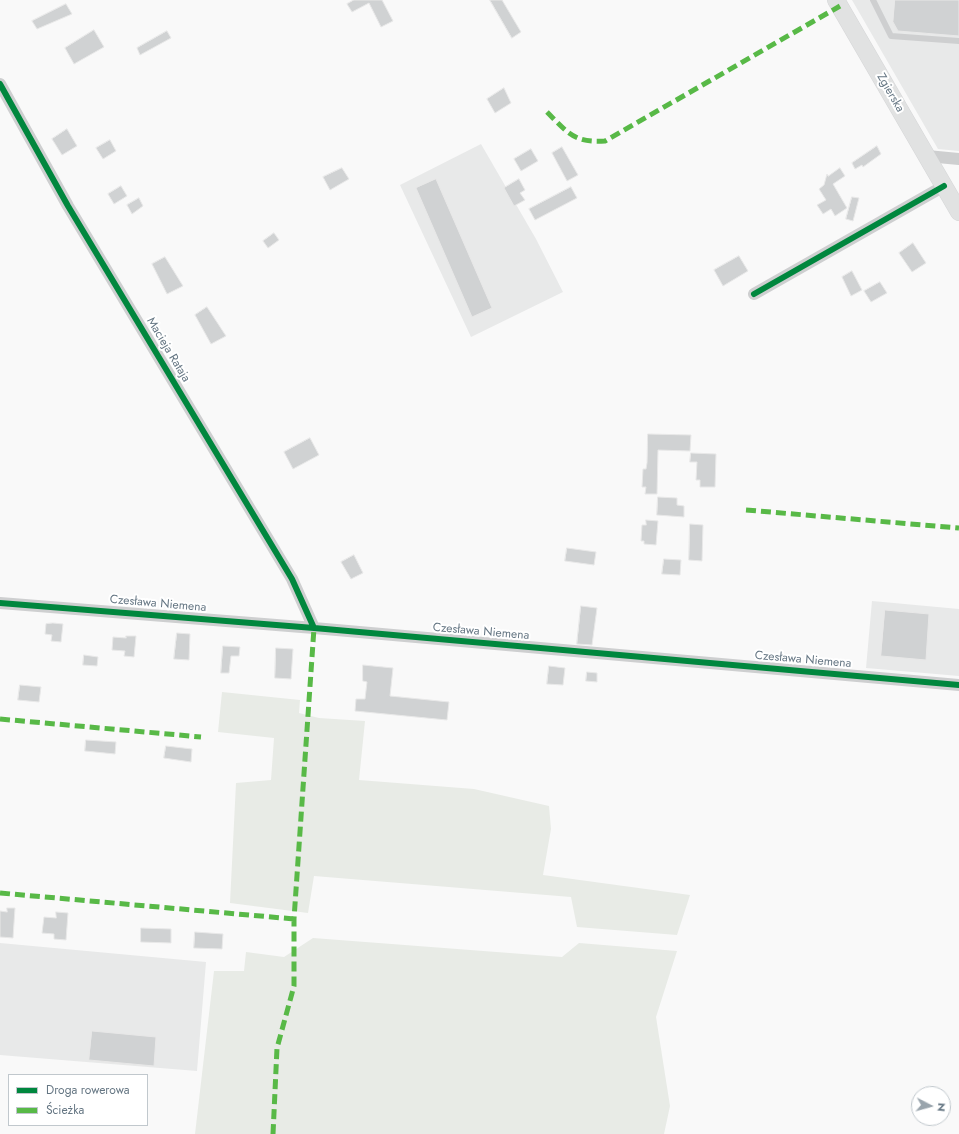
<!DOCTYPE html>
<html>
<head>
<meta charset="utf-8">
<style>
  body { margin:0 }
  #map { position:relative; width:959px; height:1134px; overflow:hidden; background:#f9f9f9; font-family:Jost,sans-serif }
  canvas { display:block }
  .legend { position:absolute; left:8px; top:1074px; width:140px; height:52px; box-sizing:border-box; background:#fff; border:1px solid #c1c8cd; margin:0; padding:5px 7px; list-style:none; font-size:12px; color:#657683 }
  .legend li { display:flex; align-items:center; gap:8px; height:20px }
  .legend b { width:20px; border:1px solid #c1c8cd }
  .north { position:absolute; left:911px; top:1086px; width:40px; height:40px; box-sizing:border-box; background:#fff; border:1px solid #c1c8cd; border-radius:50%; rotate:96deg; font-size:11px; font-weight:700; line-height:16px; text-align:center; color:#657683 }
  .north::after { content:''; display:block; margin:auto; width:14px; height:18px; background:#99a4ac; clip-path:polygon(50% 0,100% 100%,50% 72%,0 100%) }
</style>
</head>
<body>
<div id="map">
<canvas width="959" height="1134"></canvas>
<ul class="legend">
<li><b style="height:5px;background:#00873e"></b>Droga rowerowa</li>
<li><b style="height:5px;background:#58b947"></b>Ścieżka</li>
</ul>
<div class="north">N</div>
</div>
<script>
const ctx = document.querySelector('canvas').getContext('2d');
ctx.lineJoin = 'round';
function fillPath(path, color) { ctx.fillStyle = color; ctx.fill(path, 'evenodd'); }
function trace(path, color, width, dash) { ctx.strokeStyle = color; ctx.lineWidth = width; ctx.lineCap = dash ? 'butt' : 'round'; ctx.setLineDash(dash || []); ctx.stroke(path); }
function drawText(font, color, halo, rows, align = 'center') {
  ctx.font = font + ' Jost,sans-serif'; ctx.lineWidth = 4; ctx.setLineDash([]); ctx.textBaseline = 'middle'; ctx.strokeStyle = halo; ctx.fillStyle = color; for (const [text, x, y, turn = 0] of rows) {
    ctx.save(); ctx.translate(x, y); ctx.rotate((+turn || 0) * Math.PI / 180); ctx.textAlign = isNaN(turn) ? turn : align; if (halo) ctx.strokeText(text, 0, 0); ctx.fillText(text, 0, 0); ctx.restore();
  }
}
fillPath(new Path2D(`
  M852,0H959V151L938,149Z
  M481,144L536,239L563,292L471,337L400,185Z
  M872,601L959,609V676L866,668Z
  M0,943L206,962L197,1071L0,1055Z`), '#e8e9e9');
fillPath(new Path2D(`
  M222,692L300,700L299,713L319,718L365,721L359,780L474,789L549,806L551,829L543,875L690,895L677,935L577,927L571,897L314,876L308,913L230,903L236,783L271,780L274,738L218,732Z
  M313,938L562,957L579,943L677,951L656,1017L670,1106L664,1134H195L214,971H244L246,952L284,957Z`), '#e8ebe6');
const building = new Path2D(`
  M354,0H382L393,21L381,27L369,3L352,12L347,4Z
  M490,0H502L521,32L512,38Z
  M895,0H959V36L898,31L893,22Z
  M66,4L72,14L37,29L32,21Z
  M94,30L104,47L74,64L65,48Z
  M167,31L171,38L140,55L137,48Z
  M504,88L511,103L495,113L487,99Z
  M67,129L77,146L62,155L52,139Z
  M110,140L116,151L103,159L96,148Z
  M877,146L881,154L863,167L862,165L855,169L852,163Z
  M562,147L578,175L567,181L552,153Z
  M531,149L538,161L521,171L514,159Z
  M342,168L349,179L330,190L323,177Z
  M840,168L845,176L833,184L847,208L835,216L831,209L823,214L817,205L826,200L819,189L824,185L827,174L828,176Z
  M436,179L492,308L472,317L416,188Z
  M519,179L525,190L520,193L525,200L514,206L504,188Z
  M121,186L127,196L114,204L108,194Z
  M571,187L577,198L535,220L529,209Z
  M852,197L859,198L853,221L846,219Z
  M139,198L143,206L132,214L127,205Z
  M274,233L279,240L268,248L263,241Z
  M913,243L926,263L912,272L899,253Z
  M739,256L748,271L723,286L714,270Z
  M165,257L183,286L167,294L152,264Z
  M852,271L862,290L851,296L842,277Z
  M880,282L887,293L871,302L864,291Z
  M207,307L226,336L211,344L195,315Z
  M648,434L691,435L690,451L658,450L657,494H645L646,487H642L643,469H646L647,463Z
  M310,438L319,455L293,469L284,452Z
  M691,453L716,454L715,487H700V480H696L697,462H690Z
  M658,497L677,498V505L684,506V517L657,515Z
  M646,520L658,521L656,545L644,544V541H641L642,525H646Z
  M690,524L703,525L702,561L689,560Z
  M567,548L596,552L594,565L565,561Z
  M354,555L363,573L351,579L341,562Z
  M664,559L681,560L680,575L662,574Z
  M581,606L597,608L592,645L577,644Z
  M885,610L929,614L926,660L881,656Z
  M53,623L63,624L61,642L51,641L52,635L45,634L46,624Z
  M177,633L190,634L189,660L174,659Z
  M126,636H136L134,657L124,656L125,651L112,650L113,637L126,638Z
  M223,646L240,647L239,656H231L229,673H221Z
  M276,648L293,649L291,679L275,678Z
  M84,655L98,657L97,666L83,665Z
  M363,665L393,668L390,696L449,702L447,720L355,711L356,699H365L367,682L363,681Z
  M549,666L565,668L563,685L547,684Z
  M587,672L597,673V682L586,681Z
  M20,685L41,687L39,702L18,700Z
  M86,740L116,742L115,754L85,751Z
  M166,746L192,749L191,762L164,758Z
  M7,908H15L13,938L0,937V911L7,912Z
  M56,912L68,913L66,940L54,939V934L42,933L44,917L56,918Z
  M141,928L171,929V943L141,942Z
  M195,932L223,934L222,949L194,948Z
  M92,1031L156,1037L154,1066L89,1060Z`);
fillPath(building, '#d0d2d3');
trace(building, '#e8e8e8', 1);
const secondary = new Path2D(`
  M836,0L959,212`);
trace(secondary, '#d5d6d7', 18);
trace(new Path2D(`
  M873,0L891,36L959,41`), '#cecfd0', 6);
trace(new Path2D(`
  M0,84L68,206L292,579L314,628
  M927,156L959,159
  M754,294L944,186
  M0,603L314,628L959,685`), '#cecfd0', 12);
trace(secondary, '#e1e2e2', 17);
trace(new Path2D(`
  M547,112C568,133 574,143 605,141L840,6
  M746,510L959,528
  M0,719L201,737
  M0,893L294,919
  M273,1134L277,1048L294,986V919L314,628`), '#58b947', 5, [10, 5]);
trace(new Path2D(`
  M0,84L68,206L292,579L314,628
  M754,294L944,186
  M0,603L314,628L959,685`), '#00873e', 6);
drawText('12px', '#657683', '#fff', [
  ["Zgierska",890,93,60],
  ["Macieja Rataja",168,350,59],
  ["Czesława Niemena",158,604,5],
  ["Czesława Niemena",481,632,5],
  ["Czesława Niemena",803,660,5]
]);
</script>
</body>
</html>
